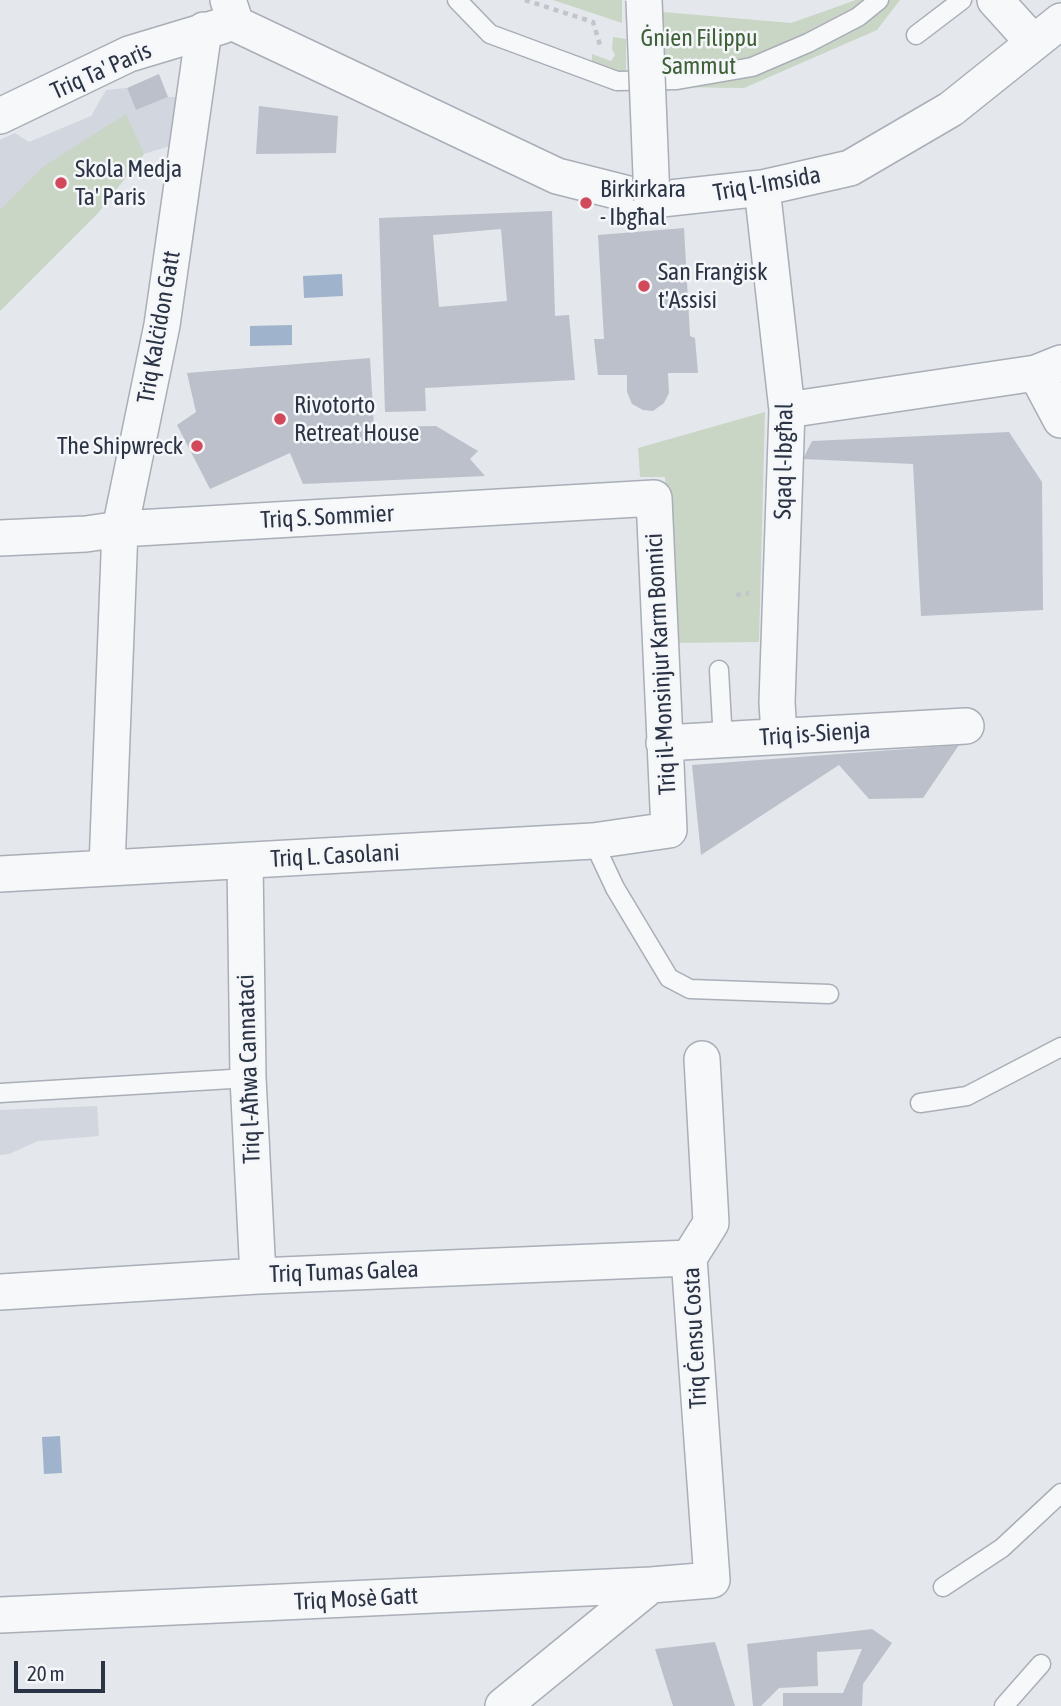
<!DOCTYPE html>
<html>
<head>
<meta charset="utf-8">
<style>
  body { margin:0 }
  #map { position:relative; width:1061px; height:1706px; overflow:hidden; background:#e4e7ec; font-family:"Asap Condensed",sans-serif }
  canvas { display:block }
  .scale { position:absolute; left:14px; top:1661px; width:91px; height:32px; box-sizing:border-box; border:4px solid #2b3445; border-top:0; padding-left:9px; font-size:21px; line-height:24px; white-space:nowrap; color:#2b3445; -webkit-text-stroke:5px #f4f6f9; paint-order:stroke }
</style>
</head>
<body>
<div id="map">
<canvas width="1061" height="1706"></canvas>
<div class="scale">20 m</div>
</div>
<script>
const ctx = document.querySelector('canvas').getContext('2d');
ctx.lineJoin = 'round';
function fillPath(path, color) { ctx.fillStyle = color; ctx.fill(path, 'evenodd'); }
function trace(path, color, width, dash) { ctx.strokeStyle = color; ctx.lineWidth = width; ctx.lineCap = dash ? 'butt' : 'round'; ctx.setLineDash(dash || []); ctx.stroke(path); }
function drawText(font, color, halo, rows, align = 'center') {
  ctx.font = font + ' "Asap Condensed",sans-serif'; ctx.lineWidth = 5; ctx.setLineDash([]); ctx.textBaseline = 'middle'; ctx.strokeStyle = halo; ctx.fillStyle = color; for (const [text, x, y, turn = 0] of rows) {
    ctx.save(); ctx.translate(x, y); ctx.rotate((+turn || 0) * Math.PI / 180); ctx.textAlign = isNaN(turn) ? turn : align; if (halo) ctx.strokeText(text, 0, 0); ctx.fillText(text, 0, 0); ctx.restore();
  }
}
fillPath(new Path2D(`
  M127,88L136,110L168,97H178L170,146L144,154L98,213L0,311V140L15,133L29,142L91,116L106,90Z
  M97,1106L99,1136L38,1141L9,1154L0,1155V1110Z`), '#d2d6de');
fillPath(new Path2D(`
  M553,0H622V23Z
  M856,0H900L877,30L744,88L662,87L663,12L791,23Z
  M613,37L626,39V78L592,69V54L611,61L615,55L612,49Z
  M126,114L144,154L98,213L0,311V210L44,166Z
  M765,412L759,642L673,643L665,477H640L638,448Z`), '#c9d6c5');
fillPath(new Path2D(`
  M342,274L343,296L304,298L303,276Z
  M292,325V345L250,346V326Z
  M60,1436L62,1473L44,1474L42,1437Z`), '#9fb4cc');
fillPath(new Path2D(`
  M159,74L168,97L136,110L127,88Z
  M259,106L338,116L336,153L256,154Z
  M552,211L555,316L569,315L575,380L425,388L426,411L385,412L379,218ZM501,229L507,301L439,307L433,235Z
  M684,228L690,336L695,338L698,373H668L669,393L664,403L653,411L643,410L632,404L627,392V375H598L594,339H604L598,235Z
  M370,358L374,427L436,426L478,451L470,459L485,476L303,484L290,453L210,489L177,425L196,412L187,373Z
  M1009,432L1042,482L1043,610L921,616L913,464L803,459L812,441Z
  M959,745L923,798L869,799L839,765L701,855L692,765Z
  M872,1629L892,1643L863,1684L862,1706H783V1693H843L862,1649L817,1652L818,1686L779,1688L761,1706H753L747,1644Z
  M715,1642L735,1706H673L655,1649Z`), '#bbc0ca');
const service = new Path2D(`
  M457,0L490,34L617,81L677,80L752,67L808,43L858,17L879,0
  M916,35L962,0
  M719,670L723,741
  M593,841L615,888L669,978L690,989L829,994
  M0,1093L248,1078
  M920,1103L967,1096L1061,1047
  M943,1587L1002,1548L1061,1493
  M1004,1706L1041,1664`);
const minor = new Path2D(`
  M228,0L236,24L557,176L652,200L762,188L850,168L951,109L1061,21
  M995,0L1033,42
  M0,116L129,54L222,26
  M762,188L787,410L777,702L779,735
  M1036,373L1061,420
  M787,410L1036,373L1061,363
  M0,538L86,534L120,529L654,498L669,830L593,841L0,874
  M664,743L966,726
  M245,861L248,1078L258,1276
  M107,867L120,529L162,325L204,30
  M0,1292L258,1276L689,1258
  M0,1615L651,1585L712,1580L689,1258L711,1223L702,1059
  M503,1706L651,1585`);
trace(service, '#a9aeb7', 21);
trace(minor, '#a9aeb7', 38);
trace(new Path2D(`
  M525,0L593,22L600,45
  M736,595L749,593`), '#c2c5cb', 4.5, [5, 5]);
trace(service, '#f7f8fa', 18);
trace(minor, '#f7f8fa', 35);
const minorBridge = new Path2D(`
  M644,0L652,200`);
trace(minorBridge, '#a9aeb7', 38, []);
trace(minorBridge, '#f7f8fa', 35);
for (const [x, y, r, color] of [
  [61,183,7,"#d1495b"],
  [586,203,7,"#d1495b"],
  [644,286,7,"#d1495b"],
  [280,419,7,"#d1495b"],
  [197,446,7,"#d1495b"]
]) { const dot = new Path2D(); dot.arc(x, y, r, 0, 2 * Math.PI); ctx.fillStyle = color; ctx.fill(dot); trace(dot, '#f4f6f9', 2.5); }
drawText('24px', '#3f6138', '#f4f6f9', [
  ["Ġnien Filippu",699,38],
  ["Sammut",699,66]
]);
drawText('24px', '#2b3445', '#f4f6f9', [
  ["Triq Ta' Paris",101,71,-24],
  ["Triq l-Imsida",767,184,-10],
  ["Triq Kalċidon Gatt",159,327,-80],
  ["Sqaq l-Ibgħal",784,461,-89],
  ["Triq S. Sommier",327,517,-3],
  ["Triq il-Monsinjur Karm Bonnici",661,664,-93],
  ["Triq is-Sienja",815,734,-4],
  ["Triq L. Casolani",335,856,-3],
  ["Triq l-Aħwa Cannataci",249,1069,-92],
  ["Triq Tumas Galea",344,1272,-2],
  ["Triq Ċensu Costa",695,1338,-93],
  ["Triq Mosè Gatt",356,1599,-3]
]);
drawText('24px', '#2b3445', '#f4f6f9', [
  ["Skola Medja",75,169],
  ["Ta' Paris",75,197],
  ["Birkirkara",600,189],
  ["- Ibgħal",600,217],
  ["San Franġisk",658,272],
  ["t'Assisi",658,300],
  ["Rivotorto",294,405],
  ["Retreat House",294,433],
  ["The Shipwreck",183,446,"right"]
], 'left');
</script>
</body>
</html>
